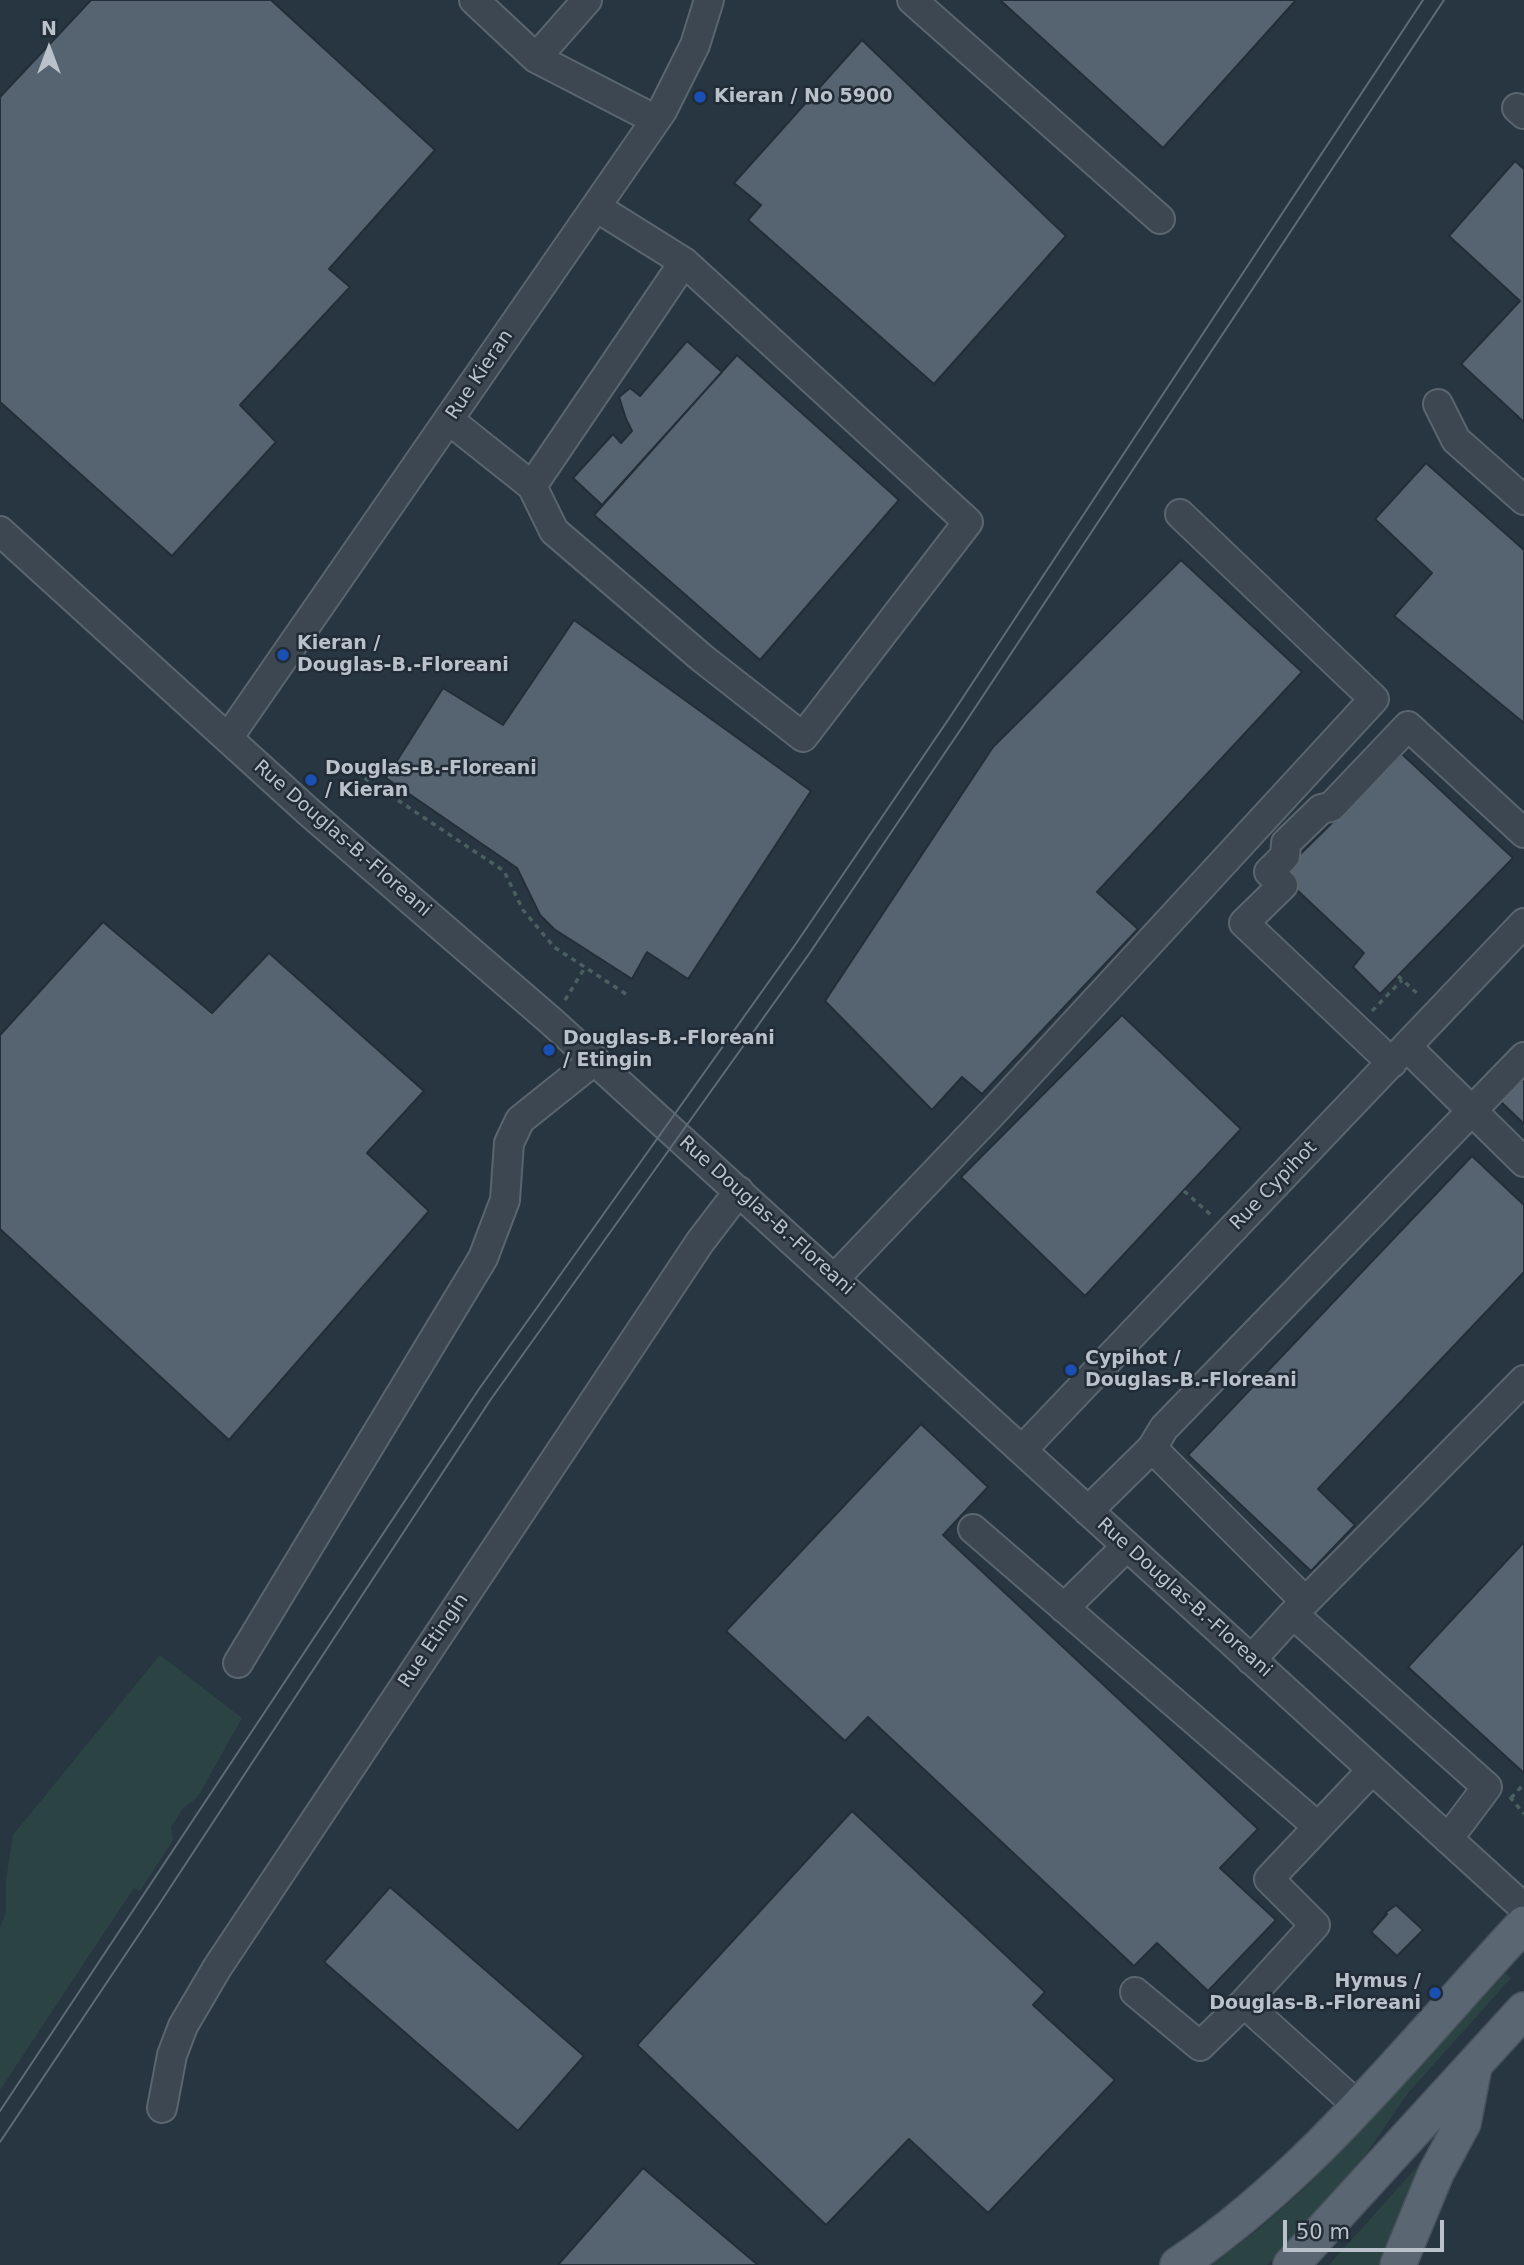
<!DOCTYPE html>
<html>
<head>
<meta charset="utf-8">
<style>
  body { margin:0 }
  #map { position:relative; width:1524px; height:2265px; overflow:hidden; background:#283641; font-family:"DejaVu Sans",sans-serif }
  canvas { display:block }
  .north { position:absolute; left:14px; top:14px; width:70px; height:70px; -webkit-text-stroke:5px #212c36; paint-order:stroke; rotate:0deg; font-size:19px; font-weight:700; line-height:28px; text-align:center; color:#b9c2cb }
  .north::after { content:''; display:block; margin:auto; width:24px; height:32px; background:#b9c2cb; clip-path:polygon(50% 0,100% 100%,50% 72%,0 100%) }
  .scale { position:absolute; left:1283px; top:2220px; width:161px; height:32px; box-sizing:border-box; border:4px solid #b9c2cb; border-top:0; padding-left:9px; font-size:21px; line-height:24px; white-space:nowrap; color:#b9c2cb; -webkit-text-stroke:5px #212c36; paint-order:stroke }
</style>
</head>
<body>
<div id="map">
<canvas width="1524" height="2265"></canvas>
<div class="north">N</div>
<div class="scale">50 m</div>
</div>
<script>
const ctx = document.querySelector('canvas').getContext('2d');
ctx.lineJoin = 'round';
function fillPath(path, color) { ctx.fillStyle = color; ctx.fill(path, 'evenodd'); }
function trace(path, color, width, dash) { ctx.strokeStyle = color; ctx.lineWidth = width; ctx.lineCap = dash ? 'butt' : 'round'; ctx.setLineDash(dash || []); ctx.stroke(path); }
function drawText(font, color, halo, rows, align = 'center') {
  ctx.font = font + ' "DejaVu Sans",sans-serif'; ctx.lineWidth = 5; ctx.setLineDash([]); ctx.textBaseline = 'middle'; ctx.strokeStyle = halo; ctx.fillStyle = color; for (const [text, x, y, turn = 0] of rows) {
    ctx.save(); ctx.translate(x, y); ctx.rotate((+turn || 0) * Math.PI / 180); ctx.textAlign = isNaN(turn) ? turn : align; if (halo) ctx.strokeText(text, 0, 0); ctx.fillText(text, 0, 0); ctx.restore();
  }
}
fillPath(new Path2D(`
  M160,1655L242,1718L197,1798L183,1808L171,1827L173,1840L140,1891L134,1888L0,2090V1928L6,1912V1880L13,1835Z
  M1506,1973L1511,1978L1408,2093L1355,2170L1267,2265H1212L1260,2228L1302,2191Z
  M1424,2159L1384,2265H1329Z`), '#2b4443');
const building = new Path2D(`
  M91,0H271L435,150L329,269L350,287L240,405L276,442L172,556L0,402V97Z
  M1000,0H1296L1163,148Z
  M862,40L1066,236L934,384L748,220L761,205L734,183Z
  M1515,161L1524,169V422L1461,364L1520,301L1449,236Z
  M687,341L722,372L602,505L573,478L613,434L621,443L632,431L626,419L619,397L630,388L640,396Z
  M737,355L899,500L760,660L594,515Z
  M1426,463L1524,550V723L1394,616L1432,573L1375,519Z
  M1181,560L1302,672L1097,892L1138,929L982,1094L962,1077L932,1110L825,1001L993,747Z
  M574,620L811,791L688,979L647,952L632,979L554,929L540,915L517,868L386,778L443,688L503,725Z
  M1402,754L1513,858L1380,994L1353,967L1364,953L1280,874Z
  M103,922L212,1013L269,953L424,1091L367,1153L429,1211L229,1440L0,1229V1035Z
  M1122,1015L1241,1129L1085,1296L961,1177Z
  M1524,1077V1124L1498,1099L1519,1078Z
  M1472,1156L1524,1205V1272L1318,1489L1355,1525L1311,1571L1188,1455Z
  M921,1424L988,1487L943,1535L1258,1829L1220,1868L1276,1920L1208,1991L1157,1943L1134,1966L868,1717L845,1741L726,1631Z
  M1524,1542V1773L1408,1667Z
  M852,1811L1045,1992L1033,2005L1115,2080L988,2213L909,2139L826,2225L637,2045Z
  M390,1887L584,2056L518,2131L324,1962Z
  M1396,1905L1423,1930L1397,1956L1371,1932L1387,1914L1385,1913Z
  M643,2168L758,2265H558Z`);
fillPath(building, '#566471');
trace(building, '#232e38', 2);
const minor = new Path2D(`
  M474,0L536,58L656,120
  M912,0L1160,219
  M536,58L587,0
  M1517,108L1524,114
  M1438,404L1456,440L1524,500
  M449,420L532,486L554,531L702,658L803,737L968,522L684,262L596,207
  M532,486L684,262
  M0,531L310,813L551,1021L1524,1908
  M228,738L662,111L695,45L709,0
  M1407,1047L1524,1162
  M1392,1063L1244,923L1283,885L1269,872L1285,856L1286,843L1321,809L1331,807L1408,726L1524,833
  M835,1278L996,1109L1374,699L1180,514
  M1152,1448L1164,1428L1524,1057
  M1023,1449L1524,923
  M1088,1511L1152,1448L1305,1601
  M973,1529L1317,1826
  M1064,1608L1127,1546
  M1293,1614L1524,1380
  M1251,1660L1293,1614L1487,1787L1448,1839
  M238,1663L483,1258L505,1200L509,1143L520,1120L595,1060
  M1135,1992L1200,2046L1244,2003L1358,2106
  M1244,2003L1315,1925L1269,1879L1372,1770
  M162,2108L172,2055L183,2026L217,1968L700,1242L739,1191`);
const major = new Path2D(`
  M1178,2265C1313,2174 1414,2042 1524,1924
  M1291,2265L1524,2010
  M1398,2265L1436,2173L1463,2123L1474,2066`);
trace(minor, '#5a656e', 32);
trace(major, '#49535d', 38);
trace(new Path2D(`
  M348,767L504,871L523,910L554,947L629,996
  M1398,976L1420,996
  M565,1000L584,969
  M1372,1011L1402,980
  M1184,1191L1211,1215
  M1510,1797L1524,1814
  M1511,1798L1524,1784`), '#4a6060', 3.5, [5, 5]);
trace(minor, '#3c4751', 28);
trace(major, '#5a6671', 35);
trace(new Path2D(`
  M0,2111L479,1389L795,945L950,717L1423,0
  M0,2142L160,1903L491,1399L809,954L963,726L1444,0`), '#5e6c78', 2);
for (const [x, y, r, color] of [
  [700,97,7,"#1a4fb4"],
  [283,655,7,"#1a4fb4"],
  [311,780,7,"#1a4fb4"],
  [549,1050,7,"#1a4fb4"],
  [1071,1370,7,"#1a4fb4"],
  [1435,1993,7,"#1a4fb4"]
]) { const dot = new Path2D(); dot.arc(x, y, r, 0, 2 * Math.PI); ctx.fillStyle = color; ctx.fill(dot); trace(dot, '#212c36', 2.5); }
drawText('bold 19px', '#b9c2cb', '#212c36', [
  ["Kieran / No 5900",714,97],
  ["Kieran /",297,644],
  ["Douglas-B.-Floreani",297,666],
  ["Douglas-B.-Floreani",325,769],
  ["/ Kieran",325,791],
  ["Douglas-B.-Floreani",563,1039],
  ["/ Etingin",563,1061],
  ["Cypihot /",1085,1359],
  ["Douglas-B.-Floreani",1085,1381],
  ["Hymus /",1421,1982,"right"],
  ["Douglas-B.-Floreani",1421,2004,"right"]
], 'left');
drawText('19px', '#b9c2cb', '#212c36', [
  ["Rue Kieran",480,375,-56],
  ["Rue Douglas-B.-Floreani",342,839,41],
  ["Rue Cypihot",1274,1186,-46],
  ["Rue Douglas-B.-Floreani",766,1216,42],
  ["Rue Douglas-B.-Floreani",1184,1598,42],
  ["Rue Etingin",434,1641,-56]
]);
</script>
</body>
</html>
